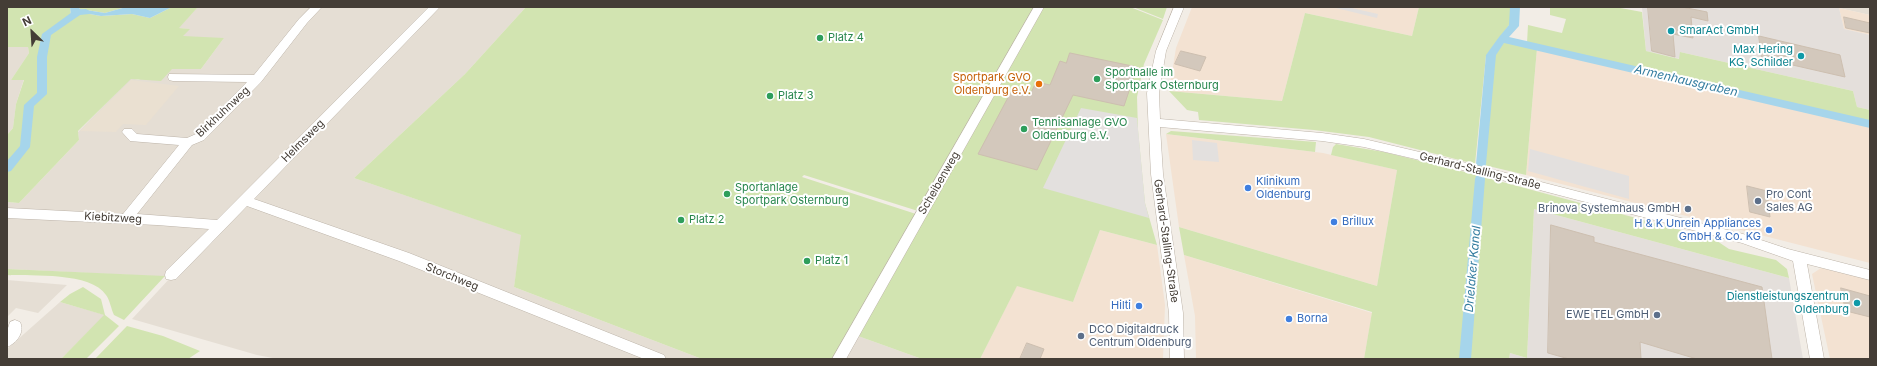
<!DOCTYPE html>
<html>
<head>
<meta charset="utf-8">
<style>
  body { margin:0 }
  #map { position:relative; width:1877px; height:366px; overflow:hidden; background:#f2ede6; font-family:Inter,sans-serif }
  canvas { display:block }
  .frame { position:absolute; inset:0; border:8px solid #443d36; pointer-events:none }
  .north { position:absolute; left:12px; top:12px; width:40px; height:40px; -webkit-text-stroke:3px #fff; paint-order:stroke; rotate:335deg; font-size:11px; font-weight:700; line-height:16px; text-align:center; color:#443d36 }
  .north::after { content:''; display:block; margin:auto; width:14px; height:18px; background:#443d36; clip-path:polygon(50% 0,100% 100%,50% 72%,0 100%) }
</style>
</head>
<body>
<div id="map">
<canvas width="1877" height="366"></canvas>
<div class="frame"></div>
<div class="north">N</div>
</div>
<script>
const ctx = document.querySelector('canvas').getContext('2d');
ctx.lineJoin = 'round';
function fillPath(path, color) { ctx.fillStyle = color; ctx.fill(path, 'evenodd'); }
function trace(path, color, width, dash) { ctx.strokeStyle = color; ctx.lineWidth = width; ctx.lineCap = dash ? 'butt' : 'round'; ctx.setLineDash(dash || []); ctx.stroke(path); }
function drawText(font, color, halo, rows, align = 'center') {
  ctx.font = font + ' Inter,sans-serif'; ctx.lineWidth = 4; ctx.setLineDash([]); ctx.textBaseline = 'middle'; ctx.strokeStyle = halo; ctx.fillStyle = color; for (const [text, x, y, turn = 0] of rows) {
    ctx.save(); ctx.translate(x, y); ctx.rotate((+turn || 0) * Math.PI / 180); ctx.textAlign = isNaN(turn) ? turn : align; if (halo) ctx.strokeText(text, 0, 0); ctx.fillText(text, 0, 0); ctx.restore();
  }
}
fillPath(new Path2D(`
  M198,7H526L465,74L354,178L522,235L514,287L702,359H278L257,355L132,319L171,277L7,269V202L19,203L79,140L78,132L131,78L139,80L189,29L178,28ZM224,38L201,69H172Z
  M1833,7H1870V15L1839,8Z
  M7,47H28L29,53L11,80L24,79L16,104L13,128L7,135Z
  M7,280L67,285L38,313L16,308L7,317Z
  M60,302L105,315L61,359H7V349Z
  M858,336L922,359H845Z`), '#e5ded4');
fillPath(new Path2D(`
  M1192,7H1419L1412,36L1305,13L1282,101L1169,91L1176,48Z
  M1839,8L1870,15V35L1844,29Z
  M1537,48L1870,125V263L1526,175Z
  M1166,134L1323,153L1397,170L1377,286L1179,227Z
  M1100,230L1157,245L1165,305L1163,359H980L1017,285L1073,302Z
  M1184,255L1372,313L1364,359H1196L1195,316Z
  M1821,268L1870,279V359H1830L1812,274Z`), '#f3e2d2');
fillPath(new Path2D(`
  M1642,7L1839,8L1844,29L1870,35V110L1857,107L1853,91L1680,52V59L1646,51Z
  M1534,209L1789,278L1803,359H1509L1510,353L1527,358Z`), '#e4dfdb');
fillPath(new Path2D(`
  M131,80L179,86L146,125L123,124L116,132L80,131Z`), '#eae0d1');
fillPath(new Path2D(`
  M7,7H70L71,16L84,13L101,16L132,14L150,18L172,7H211H198L179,28L190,29L183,36L224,38L201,69H172L161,81L131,79L78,131L79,140L19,203L7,202V135L13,128L16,104L24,80H11L29,53L28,47H7Z
  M78,7H126L105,13L80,9Z
  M526,7H1036L918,211L804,175L802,177L916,214L834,359H702L514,287L521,235L354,178L465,74Z
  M1042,7H1130L1163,20L1144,64L1137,97L1138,130L1145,203L1157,245L1100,230L1073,302L1017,286L980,359H922L858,336Z
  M1133,7H1167L1163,19Z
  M1419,7H1512L1510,24L1486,56L1475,164L1369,137L1314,130L1199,120L1198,112L1187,110L1169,91L1282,101L1305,13L1412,36Z
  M1550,7H1615L1642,12L1646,51L1679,59L1680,52L1853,91L1857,107L1870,110V121L1527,43L1528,25L1562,33L1566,19L1550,15Z
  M1505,41L1537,48L1526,175L1484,165L1494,56Z
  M1171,131L1316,142L1315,152L1166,134Z
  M1336,144L1384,152L1469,173L1714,239L1729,249L1776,260L1787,269L1789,278L1534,209L1527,358L1510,353L1509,359H1364L1372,312L1184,255L1179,227L1377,286L1397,170L1331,155L1333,147Z
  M7,269L165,276L124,320L114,315C111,309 110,300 106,295C91,272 32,276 7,275Z
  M83,287L101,299L105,315L119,326L86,359H61L104,315L60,302L70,294Z
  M127,326L163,336L200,351L188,359H95Z`), '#d2e4b1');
fillPath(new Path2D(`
  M1332,7H1347L1378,14L1377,18Z
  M1081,108L1137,118L1145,203L1149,218L1043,188Z
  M1192,140L1217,143L1219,162L1193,160Z
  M1530,149L1629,176V199L1528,171Z`), '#e3e0de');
fillPath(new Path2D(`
  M70,7H78L80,9L105,13L126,7H172L150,18L132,14L101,16L84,13L71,16Z`), '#a6d5eb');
fillPath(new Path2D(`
  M1510,7H1520L1519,26L1509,37L1870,120V128L1504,43L1496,55L1486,164L1485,167H1477L1476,164L1486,55L1499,37L1509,25Z
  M86,9L91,12L89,14L80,15L51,35L47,57V94L34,106L30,147L11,171L7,172V161L20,146L24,105L37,93V57L42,34L75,10Z
  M1480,175L1484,176L1485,179L1471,359H1459L1475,179L1476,176Z`), '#a6d5eb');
const building = new Path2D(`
  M1648,7H1682L1707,12L1708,21L1691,17L1693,38L1673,34L1675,57L1652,51Z
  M1844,17L1870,23V33L1846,28Z
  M1759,36L1840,55L1845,77L1762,58Z
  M1181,51L1206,57L1200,71L1175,64Z
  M1070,53L1137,67L1124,106L1073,95L1037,170L978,154L1012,90L1030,95L1036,82L1050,85L1060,61L1066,63Z
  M1747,186L1767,191L1770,217L1750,212Z
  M1551,225L1594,237V242L1762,287L1772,359H1697L1640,342L1641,359H1569L1548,353Z
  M1841,288L1870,296V317L1846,311Z
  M1027,343L1044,349L1040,359H1020Z`);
fillPath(building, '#d3c8bc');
trace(building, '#cdbfb0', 1);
const minor = new Path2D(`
  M311,7H322L307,23L261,82L204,140L192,145L137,214L217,220L429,7H440L254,199L409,253L664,355L666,359H644L399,261L247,206L176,279L171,280L166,279L165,275L166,271L209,229L157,225L7,218V208L123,214L179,145L130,141L122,132L124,129H132L137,134L187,138L196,134L247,82L173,81L169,80L168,77L169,74L254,75L299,19Z
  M1034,7H1044L846,359H832Z
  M1174,7H1184L1166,51L1159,93L1160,119L1322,133L1364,139L1471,164L1743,234L1788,249L1870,270V280L1807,264L1824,359H1810L1793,261L1742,243L1471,172L1364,147L1322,141L1160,127L1163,174L1183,313L1184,359H1170L1169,313L1151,174L1147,93L1156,51Z
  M15,320L20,322C25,332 17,343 7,347V331L10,322Z`);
trace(minor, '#bdb4a9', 1);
fillPath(minor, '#fff');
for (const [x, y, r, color] of [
  [1671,31,4,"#0f9aa8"],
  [820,38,4,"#2e9e5b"],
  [1801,56,4,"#0f9aa8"],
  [1097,79,4,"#2e9e5b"],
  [1039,84,4,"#e8710a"],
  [770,96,4,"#2e9e5b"],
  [1024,129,4,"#2e9e5b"],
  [1248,188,4,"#3f7fe0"],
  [727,194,4,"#2e9e5b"],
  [1758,201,4,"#5c6f8a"],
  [1688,209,4,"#5c6f8a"],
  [681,220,4,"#2e9e5b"],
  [1334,222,4,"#3f7fe0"],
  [1769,230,4,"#3f7fe0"],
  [807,261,4,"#2e9e5b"],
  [1857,303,4,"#0f9aa8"],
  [1139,306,4,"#3f7fe0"],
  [1657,315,4,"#5c6f8a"],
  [1289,319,4,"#3f7fe0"],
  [1081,336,4,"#5c6f8a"]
]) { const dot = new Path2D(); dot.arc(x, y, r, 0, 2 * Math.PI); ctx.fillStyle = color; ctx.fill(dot); trace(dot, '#fff', 1.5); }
drawText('11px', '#0d838f', '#fff', [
  ["SmarAct GmbH",1679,31,"left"],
  ["Max Hering",1793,50],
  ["KG, Schilder",1793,63],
  ["Dienstleistungszentrum",1849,297],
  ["Oldenburg",1849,310]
], 'right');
drawText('11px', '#27864d', '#fff', [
  ["Platz 4",828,38],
  ["Sporthalle im",1105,73],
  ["Sportpark Osternburg",1105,86],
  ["Platz 3",778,96],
  ["Tennisanlage GVO",1032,123],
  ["Oldenburg e.V.",1032,136],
  ["Sportanlage",735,188],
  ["Sportpark Osternburg",735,201],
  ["Platz 2",689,220],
  ["Platz 1",815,261]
], 'left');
drawText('11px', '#c56008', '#fff', [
  ["Sportpark GVO",1031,78],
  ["Oldenburg e.V.",1031,91]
], 'right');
drawText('11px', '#443d36', '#fff', [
  ["Birkhuhnweg",223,112,-43],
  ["Helmsweg",303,141,-45],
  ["Gerhard-Stalling-Straße",1480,171,14],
  ["Scheibenweg",939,183,-60],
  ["Kiebitzweg",113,218,3],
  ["Gerhard-Stalling-Straße",1166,241,82],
  ["Storchweg",452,277,22]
]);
drawText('11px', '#366cbe', '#fff', [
  ["Klinikum",1256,182],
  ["Oldenburg",1256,195],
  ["Brillux",1342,222],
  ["H & K Unrein Appliances",1761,224,"right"],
  ["GmbH & Co. KG",1761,237,"right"],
  ["Hilti",1131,306,"right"],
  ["Borna",1297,319]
], 'left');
drawText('11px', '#4e5e75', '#fff', [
  ["Pro Cont",1766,195],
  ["Sales AG",1766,208],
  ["Brinova Systemhaus GmbH",1680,209,"right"],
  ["EWE TEL GmbH",1649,315,"right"],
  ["DCO Digitaldruck",1089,330],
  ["Centrum Oldenburg",1089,343]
], 'left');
drawText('italic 12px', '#347da0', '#fff', [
  ["Armenhausgraben",1686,81,13],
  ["Drielaker Kanal",1473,269,-85]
]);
</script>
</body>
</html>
